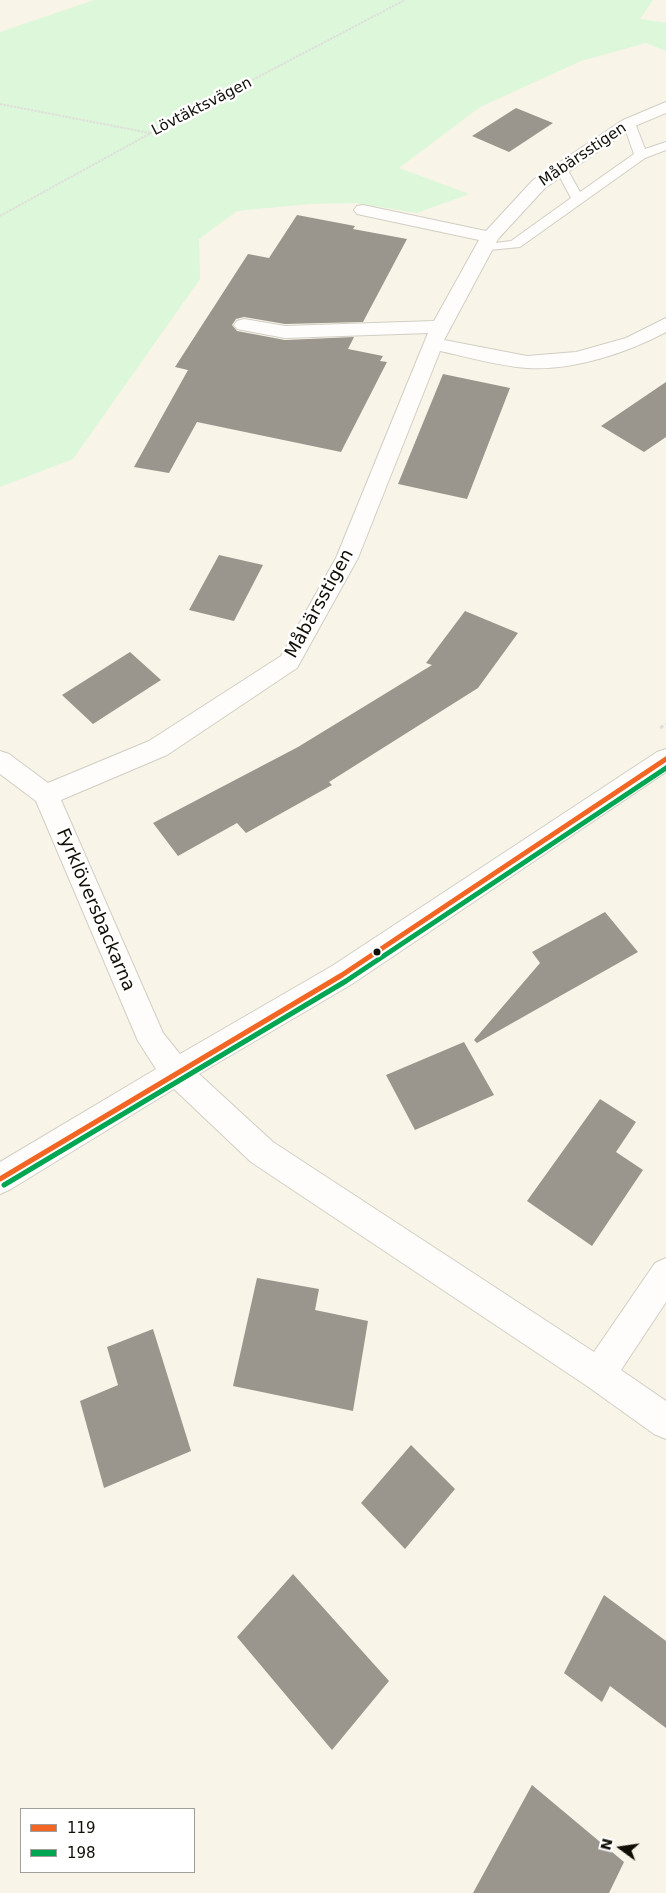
<!DOCTYPE html>
<html>
<head>
<meta charset="utf-8">
<style>
  body { margin:0 }
  #map { position:relative; width:666px; height:1893px; overflow:hidden; background:#f8f4e8; font-family:"DejaVu Sans",sans-serif }
  canvas { display:block }
  .legend { position:absolute; left:20px; top:1808px; width:175px; height:65px; box-sizing:border-box; background:#fff; border:1px solid #a09f9b; margin:0; padding:6px 9px; list-style:none; font-size:15px; color:#110e06 }
  .legend li { display:flex; align-items:center; gap:10px; height:25px }
  .legend b { width:25px; border:1px solid #a09f9b }
  .north { position:absolute; left:596px; top:1823px; width:50px; height:50px; -webkit-text-stroke:4px #fff; paint-order:stroke; rotate:284deg; font-size:14px; font-weight:700; line-height:20px; text-align:center; color:#110e06 }
  .north::after { content:''; display:block; margin:auto; width:18px; height:22px; background:#110e06; clip-path:polygon(50% 0,100% 100%,50% 72%,0 100%) }
</style>
</head>
<body>
<div id="map">
<canvas width="666" height="1893"></canvas>
<ul class="legend">
<li><b style="height:6px;background:#f26522"></b>119</li>
<li><b style="height:6px;background:#00a651"></b>198</li>
</ul>
<div class="north">N</div>
</div>
<script>
const ctx = document.querySelector('canvas').getContext('2d');
ctx.lineJoin = 'round';
function fillPath(path, color) { ctx.fillStyle = color; ctx.fill(path, 'evenodd'); }
function trace(path, color, width, dash) { ctx.strokeStyle = color; ctx.lineWidth = width; ctx.lineCap = dash ? 'butt' : 'round'; ctx.setLineDash(dash || []); ctx.stroke(path); }
function drawText(font, color, halo, rows, align = 'center') {
  ctx.font = font + ' "DejaVu Sans",sans-serif'; ctx.lineWidth = 5; ctx.setLineDash([]); ctx.textBaseline = 'middle'; ctx.strokeStyle = halo; ctx.fillStyle = color; for (const [text, x, y, turn = 0] of rows) {
    ctx.save(); ctx.translate(x, y); ctx.rotate((+turn || 0) * Math.PI / 180); ctx.textAlign = isNaN(turn) ? turn : align; if (halo) ctx.strokeText(text, 0, 0); ctx.fillText(text, 0, 0); ctx.restore();
  }
}
fillPath(new Path2D(`
  M94,0H653L640,19L666,23V51L646,43L581,61L480,107L399,168L469,194L417,213L356,203L309,204L237,211L199,239L200,279L73,459L0,487V32Z`), '#dcf7d9');
fillPath(new Path2D(`
  M516,108L553,123L509,152L472,136Z
  M297,215L355,226L353,229L407,239L363,322L285,324L244,317L236,319L232,325L237,331L285,340L354,337L348,349L383,356L380,361L387,362L341,452L197,422L169,473L134,467L188,370L175,367L248,254L269,258Z
  M443,374L510,388L467,499L398,484Z
  M666,382V437L644,452L601,426Z
  M219,555L263,565L234,621L189,610Z
  M465,611L518,633L478,688L329,782L332,785L246,833L237,823L178,856L153,823L298,747L432,665L426,663Z
  M130,652L161,680L93,724L62,695Z
  M605,912L638,952L477,1043L474,1040L540,963L532,952Z
  M464,1042L494,1095L415,1130L386,1075Z
  M600,1099L636,1122L616,1152L643,1170L592,1246L527,1201Z
  M257,1278L319,1289L315,1310L368,1321L353,1411L233,1386Z
  M153,1329L191,1451L104,1488L80,1401L118,1385L107,1347Z
  M411,1445L455,1489L405,1549L361,1503Z
  M293,1574L389,1681L332,1750L237,1637Z
  M604,1595L666,1641V1728L610,1686L602,1702L564,1673Z
  M532,1785L624,1862L609,1893H473Z`), '#9b968d');
const lane = new Path2D(`
  M629,119L635,123L645,149L666,142V150L645,158L520,247L479,251L477,248L479,245L511,241L571,198L555,168L557,165H565L580,192L634,154L623,123Z`);
const street = new Path2D(`
  M666,102V113L635,126L545,188L498,239L444,340L527,356L576,352L626,338L666,318V332C627,353 572,371 527,368C498,366 468,357 440,351L358,558L297,668L167,755L61,800L163,1033L180,1054L332,966L657,752L666,749V772L352,984L199,1074L273,1142L594,1352L655,1263L666,1258V1302L621,1370L666,1401V1439L654,1434L587,1386L251,1162L174,1089L11,1189L0,1194V1162L156,1069L138,1041L36,801L0,774V751L9,754L48,783L149,741L281,656L336,558L428,333L285,338L237,329L234,325L237,321L244,319L285,326L434,321L479,240L357,214L354,210L357,206L363,205L486,231L533,180L623,120Z`);
trace(lane, '#d1cec3', 2);
trace(street, '#d1cec3', 2);
trace(new Path2D(`
  M0,104L150,133
  M0,216L151,133L405,0`), '#e0dfdb', 2, [2.5, 1]);
trace(new Path2D(`
  M660,728L666,724`), '#e0dfdb', 3, [4, 2.5]);
fillPath(lane, '#fefdfc');
fillPath(street, '#fefdfc');
trace(new Path2D(`
  M0,1179L342,975L666,759`), '#f26522', 5);
trace(new Path2D(`
  M4,1185L346,981L666,768`), '#00a651', 5);
for (const [x, y, r, color] of [
  [377,952,4.5,"#110e06"]
]) { const dot = new Path2D(); dot.arc(x, y, r, 0, 2 * Math.PI); ctx.fillStyle = color; ctx.fill(dot); trace(dot, '#fff', 2); }
drawText('15px', '#110e06', '#fff', [
  ["Lövtäktsvägen",202,107,-27],
  ["Måbärsstigen",583,155,-34]
]);
drawText('18px', '#110e06', '#fff', [
  ["Måbärsstigen",320,604,-61],
  ["Fyrklöversbackarna",95,910,67]
]);
</script>
</body>
</html>
